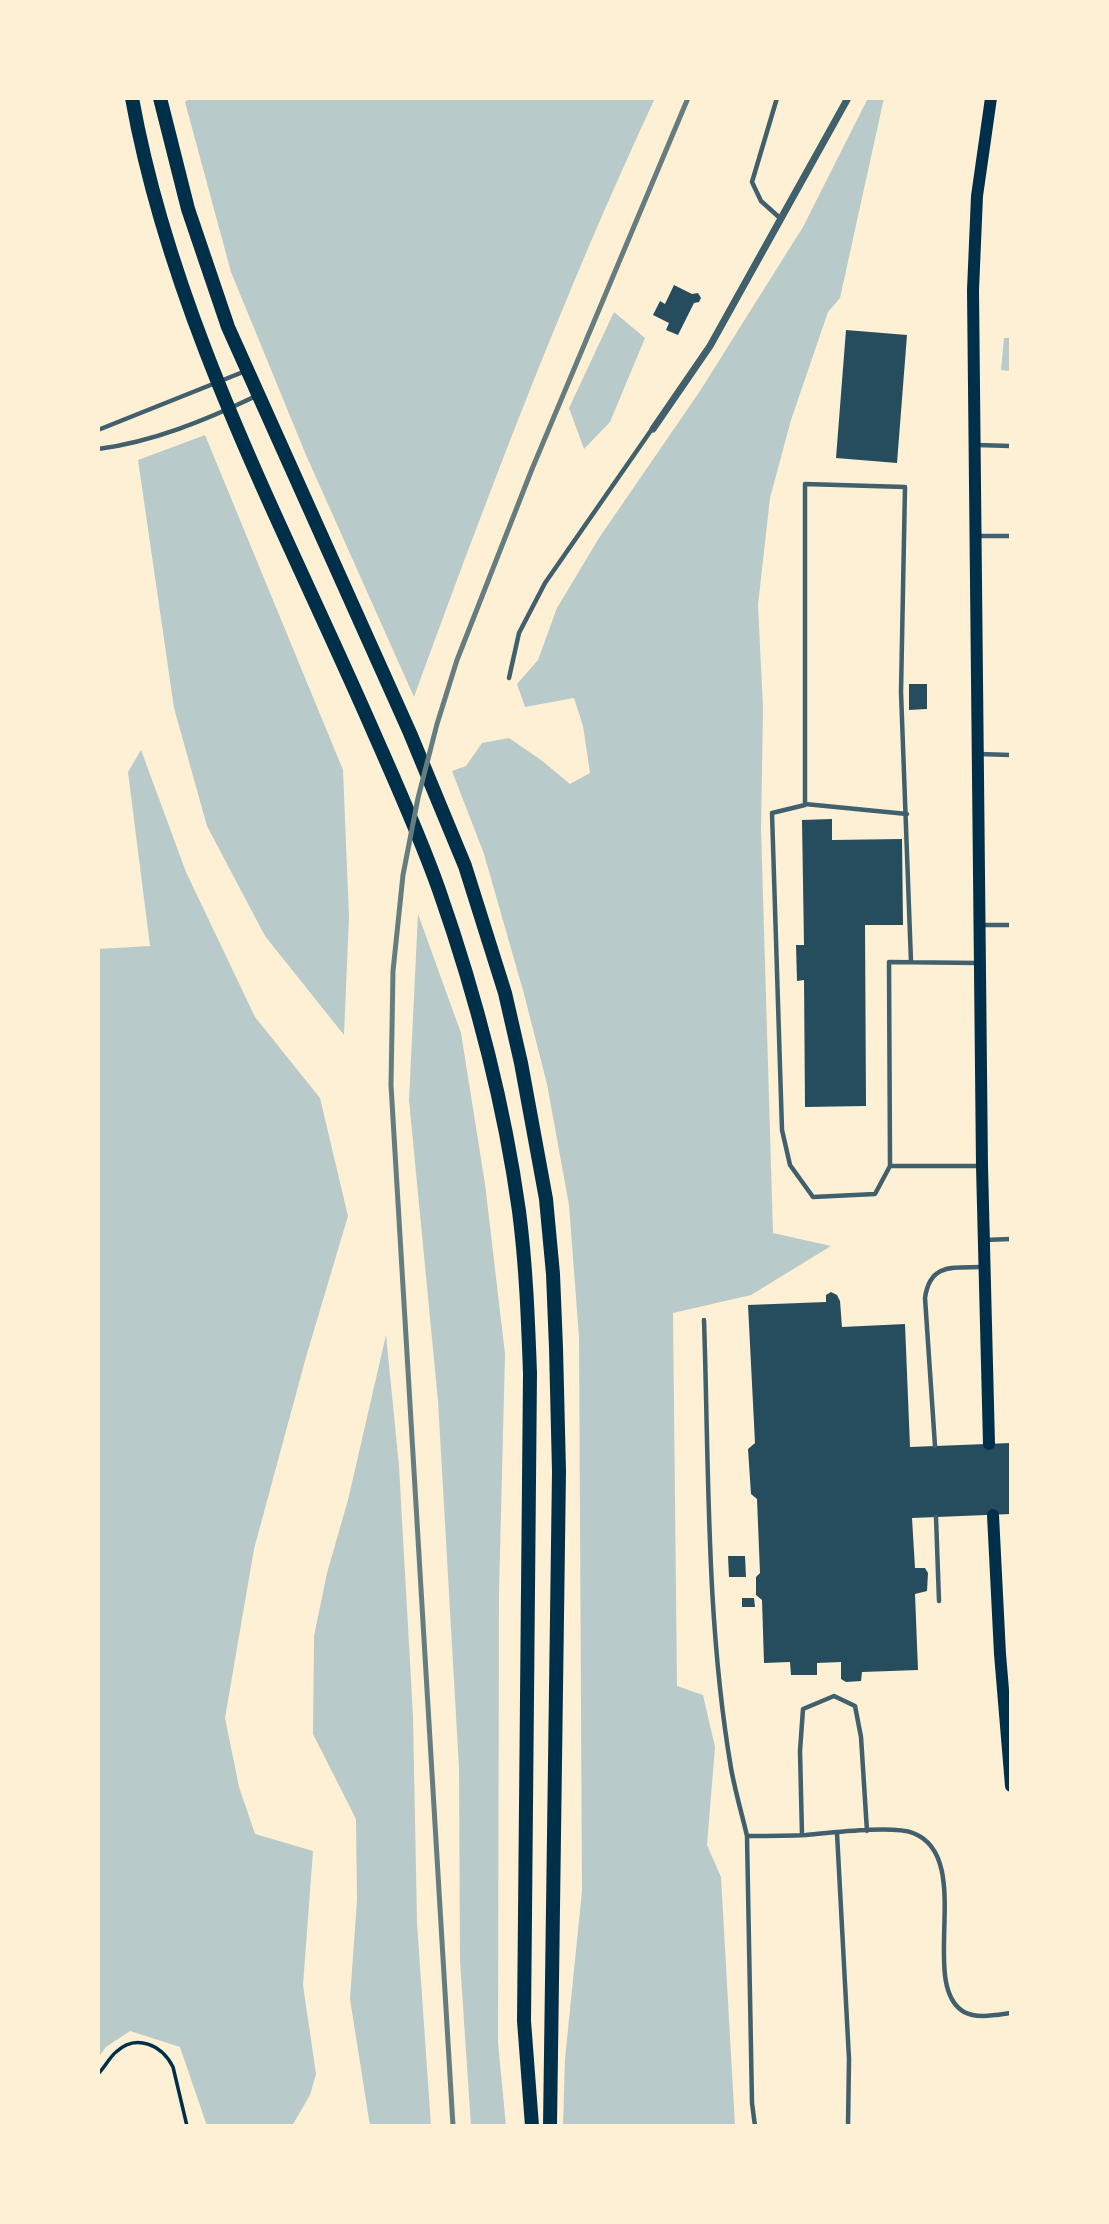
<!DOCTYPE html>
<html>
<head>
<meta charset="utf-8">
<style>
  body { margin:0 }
  #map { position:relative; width:1109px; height:2224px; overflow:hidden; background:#fdf0d5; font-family:"IBM Plex Sans",sans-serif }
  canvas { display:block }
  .frame { position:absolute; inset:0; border:100px solid #fdf0d5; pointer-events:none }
</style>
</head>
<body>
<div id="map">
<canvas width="1109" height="2224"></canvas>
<div class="frame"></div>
</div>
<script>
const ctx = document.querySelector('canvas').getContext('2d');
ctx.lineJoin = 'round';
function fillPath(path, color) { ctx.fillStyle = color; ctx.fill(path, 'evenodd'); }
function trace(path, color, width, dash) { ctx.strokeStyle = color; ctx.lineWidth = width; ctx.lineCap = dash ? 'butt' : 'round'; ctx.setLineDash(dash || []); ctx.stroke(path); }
fillPath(new Path2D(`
  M189,98H655C564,293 488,494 414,697L306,455L231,272L185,102Z
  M868,98H884L840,298L828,312L791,420L770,498L758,605L763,708L761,829L773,1233L831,1246L751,1295L673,1313L677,1686L703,1695L715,1747L707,1845L721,1877L735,2126H563L565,2059L582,1891L579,1337L569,1205L547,1084L524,994L484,854L452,771L466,766L482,743L509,738L541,760L570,784L590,773L583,726L574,698L525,707L517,684L538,660L557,608L599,538L700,391L803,227Z
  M614,312L645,338L610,422L584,449L569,408Z
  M1004,338H1011V371L1001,370Z
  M205,435L343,770L349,917L344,1035L265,936L207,826L174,708L138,460Z
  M141,750L186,872L255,1017L320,1098L348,1216L306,1357L254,1549L225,1718L239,1787L255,1834L313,1851L303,1985L316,2074L310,2095L292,2126H207L180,2047L130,2031L106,2047L98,2058V949L150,946L128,772Z
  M418,914L461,1033L485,1184L505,1354L499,1592L498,2043L506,2126H471L460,1961L459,1768L438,1401L409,1100Z
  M386,1335L399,1466L413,1716L417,1923L431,2126H370L350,1999L357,1900L356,1819L313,1734L314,1636L327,1573L348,1500Z`), '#b9caca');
fillPath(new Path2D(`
  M674,285L692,294L698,293L701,298L699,302L694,303L678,335L666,330L669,323L653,315L660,301L665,304Z
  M846,330L907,335L897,463L836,458Z
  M909,684H927V709L909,710Z
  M832,819V840L902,839L903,925H865L866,1106L805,1107L804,980L797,981L796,945H804L802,820Z
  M831,1292L837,1295L840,1301L842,1327L905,1324L910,1447L1011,1443V1514L912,1518L915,1568H925L928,1573L927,1591L915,1594L918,1670L862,1672L861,1681L846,1682L841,1679V1662L817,1663V1675H791L790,1662L764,1663L762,1600L756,1595V1577L760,1573L757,1499L751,1494L748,1449L755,1443L748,1305L826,1302V1295Z
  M728,1556H745L746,1577H729Z
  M742,1598H754L755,1607H742Z`), '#264d5e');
trace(new Path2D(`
  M98,2074C105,2067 109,2058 116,2052C136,2033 162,2045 173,2067L187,2126`), '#003049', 3.5);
trace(new Path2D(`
  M777,98L752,182L761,201L781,219
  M98,430L243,372
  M977,445L1011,446
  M98,449C153,442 206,420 256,396
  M979,536H1011
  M509,678L519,633L545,583L652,429
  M979,754L1011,755
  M805,805L772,813L782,1130L790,1165L813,1197L875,1194L890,1166
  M907,814L805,804V484L905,487L901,692L911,962
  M980,925H1011
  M978,963L889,962L890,1166H981
  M984,1240L1011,1239
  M704,1320C709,1469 706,1621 731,1768C735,1791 742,1814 747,1836C767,1836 787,1836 806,1835C829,1833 893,1825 913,1833C976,1857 917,1985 964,2012C977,2019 996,2015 1011,2013
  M935,1446L925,1298C930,1263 952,1268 981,1267
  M936,1517L939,1601
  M837,1833L849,2059L848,2126
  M802,1835L800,1751L803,1709L834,1696L855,1706L861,1737L867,1831
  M747,1836L752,2103L755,2126`), '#3f606c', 4.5);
trace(new Path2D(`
  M653,429L710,346L848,98`), '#3f606c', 7);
trace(new Path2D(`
  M989,1444L982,1166L973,290L977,196L991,98
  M993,1515L1000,1654L1011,1786`), '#003049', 12);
trace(new Path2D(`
  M132,98C173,325 286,530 377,740C399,790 421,839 439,890C475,993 504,1103 519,1211C526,1265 528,1319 530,1373L524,2021L532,2126
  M160,98L188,209L228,327L410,733L465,866L505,993L521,1063L546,1199L553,1274L556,1348L559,1471L550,2126`), '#003049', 14);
trace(new Path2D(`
  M453,2126L391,1085L393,971L403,875L418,798L437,724L457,660L532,469L688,98`), '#657d81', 5);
</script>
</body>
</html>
